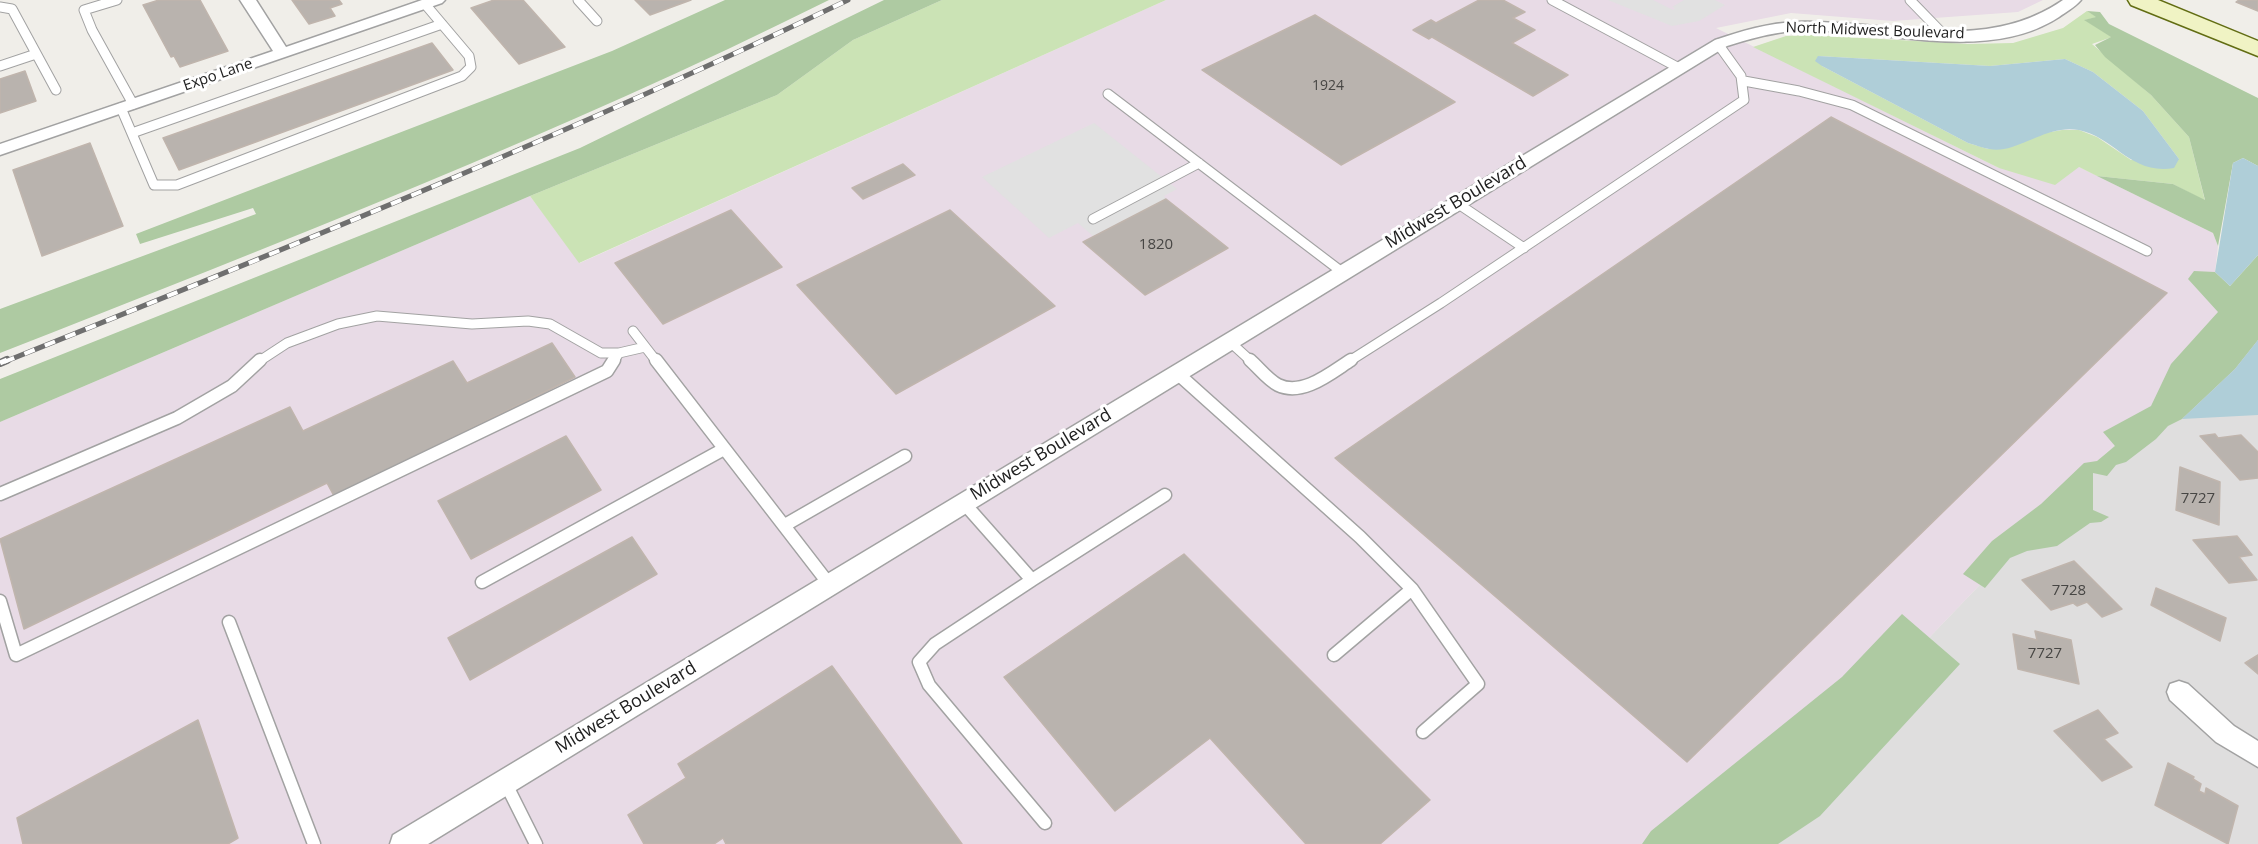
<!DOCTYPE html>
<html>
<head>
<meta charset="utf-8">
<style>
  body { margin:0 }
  canvas { display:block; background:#f0eee9 }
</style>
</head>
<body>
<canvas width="2258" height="844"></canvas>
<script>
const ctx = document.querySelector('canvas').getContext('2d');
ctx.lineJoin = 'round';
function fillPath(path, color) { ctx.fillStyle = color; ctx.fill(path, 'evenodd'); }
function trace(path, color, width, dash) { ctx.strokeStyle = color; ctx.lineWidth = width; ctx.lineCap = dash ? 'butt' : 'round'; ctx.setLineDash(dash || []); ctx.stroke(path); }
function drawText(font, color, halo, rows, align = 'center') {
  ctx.font = font + ' "Open Sans",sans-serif'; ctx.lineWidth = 6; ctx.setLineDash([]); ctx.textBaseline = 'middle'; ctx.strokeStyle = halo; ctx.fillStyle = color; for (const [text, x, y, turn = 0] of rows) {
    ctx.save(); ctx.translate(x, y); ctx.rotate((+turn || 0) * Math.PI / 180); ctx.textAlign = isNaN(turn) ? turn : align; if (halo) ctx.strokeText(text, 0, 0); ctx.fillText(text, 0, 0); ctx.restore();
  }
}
fillPath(new Path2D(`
  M2238,316L2258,329V844H1731Z`), '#dfdede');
fillPath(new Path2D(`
  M1166,0H2043L2018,12L1893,21L1791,13L1716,28L1999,168L2079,167L2213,233L2218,246L2215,272L2238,316L1731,844H0V422L530,196L580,263Z`), '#e8dbe6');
fillPath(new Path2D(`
  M942,0H1166L579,263L530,196L777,95L853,40Z
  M2087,11L2097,17L2085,20L2112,37L2092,44L2151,95L2189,137L2205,201L2173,184L2097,176L2079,167L2055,185L1999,168L1753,47L1786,36L1811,35L1968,44L2013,43L2063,28ZM1818,56L1990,66L2065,59L2093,72L2143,111L2179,159L2131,160L2097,137L2079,130H2062L2045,133L2003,149H1988L1968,143L1822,66Z`), '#cbe3b5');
fillPath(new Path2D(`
  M725,0H829C560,134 280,243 0,353V309L256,214L253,208L140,244L136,234L612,51Z
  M884,0H942L853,40L777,95L530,196L0,422V379L580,148Z
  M2087,11L2100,12L2109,24L2258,98V166L2243,158L2233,163L2218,246L2213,233L2097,176L2173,184L2205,200L2189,137L2151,95L2105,57L2095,45L2111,37L2084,20L2096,17Z
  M2258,255V340L2235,369L2182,419L2168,426L2156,439L2126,462L2116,465L2107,476L2093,473V510L2109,517L2101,522L2090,523L2057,546L2027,551L2010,558L1985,588L1963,574L1992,541L2041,504L2084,463L2097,461L2115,446L2103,432L2151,406L2171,364L2218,312L2188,279L2194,271L2215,272L2230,286Z
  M1902,614L1960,664L1820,816L1778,844H1642L1651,831L1842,677Z`), '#aecaa2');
fillPath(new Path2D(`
  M1608,0H1653L1673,10L1675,8L1672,7L1684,0H1715L1725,5L1699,21L1672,26Z
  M1094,123L1177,189L1164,196L1166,199L1093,236L1078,223L1049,238L982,177Z`), '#e1e1e1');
fillPath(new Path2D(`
  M1818,56L1990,66L2065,59L2093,72L2143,111L2179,159L2174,168C2130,175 2116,138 2079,130C2051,125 2029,144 2004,149C1991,152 1979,146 1968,143L1822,66L1815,61Z
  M2243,158L2258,166V255L2230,286L2215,272L2233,163Z
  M2258,340V415L2182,419L2235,369Z`), '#afced8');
const building = new Path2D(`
  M159,0H200L228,51L180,67L174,56L171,57L143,5Z
  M292,0H339L342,4L330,8L335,16L309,24Z
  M494,0H523L565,47L519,64L471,8Z
  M635,0H691L650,15Z
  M1479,0H1503L1525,12L1513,18L1535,30L1512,43L1568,75L1533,96L1432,37L1429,39L1413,30L1431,20L1436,23Z
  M2239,0H2258V11L2236,2Z
  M1315,15L1455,102L1341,165L1202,70Z
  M432,43L453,70L179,170L163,138Z
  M25,71L36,101L0,113V79Z
  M1831,117L2167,293L1687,762L1335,458Z
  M90,143L123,226L42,256L13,170Z
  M903,164L915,175L863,199L852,188Z
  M1166,199L1228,248L1145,295L1083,242Z
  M731,210L782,267L663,324L615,263Z
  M950,210L1055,306L896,394L797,285Z
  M552,343L575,377L334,496L327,483L24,629L0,539L290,407L303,431L453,361L467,383Z
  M2215,434L2218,438L2241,435L2258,452V478L2240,480L2200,436Z
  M566,436L601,490L471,559L438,501Z
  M2180,467L2220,482L2219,525L2176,510Z
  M2237,536L2252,555L2239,557L2257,580L2229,583L2193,540Z
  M632,537L657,574L470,680L448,638Z
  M1184,554L1430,800L1380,844H1306L1210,738L1115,811L1004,677Z
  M2074,561L2122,609L2102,617L2087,602L2077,606L2073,603L2051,610L2022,580Z
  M2156,588L2226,618L2220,641L2151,605Z
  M2035,631L2071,640L2079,684L2018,669L2013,634L2037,640Z
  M2258,655V674L2245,663Z
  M832,666L962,844H726L723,838L714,844H644L628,815L686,778L678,764Z
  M2098,710L2118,733L2104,739L2132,767L2102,781L2054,731Z
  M198,720L238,838L228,844H23L17,818Z
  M2168,763L2194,777L2193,779L2201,784L2199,791L2205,794L2206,788L2238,806L2228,844L2155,805Z`);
fillPath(building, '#b9b3ae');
trace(building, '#c0b5ad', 1.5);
const laneFar1 = new Path2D(`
  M117,0L84,10L92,30L133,104
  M578,0L597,21
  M1552,0L1679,68
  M1910,0L1942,33
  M0,7L12,9L56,90
  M0,66L36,54
  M1744,81L1799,91L1852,105L2147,251
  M1108,94L1342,272
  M121,108L154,185H177L462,76L471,67L469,56L425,4
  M132,133L442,24
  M1457,203L1524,248
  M1093,219L1199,163
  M633,331L657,362
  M1229,341L1252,362
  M258,362L287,343L338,324L377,316L472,324L528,321L550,324L601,353H619L645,347
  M613,362L619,353
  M1348,362L1441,303L1744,100L1741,76L1718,44`);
const lane = new Path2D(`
  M656,360L829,584
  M1250,360C1259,368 1268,380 1278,385C1303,397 1332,372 1351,360
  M1177,373L1360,537L1412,589L1478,684L1423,732
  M0,494L177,418L232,386L260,360
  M963,502L1032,580L935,644L919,662L929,685L1045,823
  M785,525L905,456
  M1032,580L1165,495
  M482,582L724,449
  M0,601L16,655L607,371L614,360
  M229,622L314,844
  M1334,655L1412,589
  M505,782L536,844`);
const street = new Path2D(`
  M240,0H256L286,47L422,0H445L442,3L0,155V144L273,51Z
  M2063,0H2081C2075,7 2066,12 2059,17C1984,66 1877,26 1793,31C1770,33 1749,39 1727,46L428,844H390L393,835L1715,40C1742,31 1768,23 1796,22C1887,19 1982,56 2063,0Z
  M2179,681L2188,684L2234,726L2258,741V767L2216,742L2170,700L2167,692L2170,684Z`);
const secondary = new Path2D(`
  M2128,0H2158L2258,41V56L2131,5Z`);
trace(laneFar1, '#a2a2a2', 11);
trace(lane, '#a2a2a2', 15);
trace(street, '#a2a2a2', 3);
trace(secondary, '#626d13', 3);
trace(laneFar1, '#fff', 9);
trace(lane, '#fff', 12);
fillPath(street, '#fff');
fillPath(secondary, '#f0f3c4');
const railFar1 = new Path2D(`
  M4,362C288,248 572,133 848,0`);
const rail = new Path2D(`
  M0,363L7,360`);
trace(railFar1, '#6f6f6f', 5);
trace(rail, '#6f6f6f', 8);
trace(railFar1, '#fff', 4, [11]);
trace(rail, '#fff', 5, [15]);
drawText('14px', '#474644', null, [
  ["1924",1328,86]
]);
drawText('15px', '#212121', '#fff', [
  ["North Midwest Boulevard",1875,31,2],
  ["Expo Lane",218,75,-19]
]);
drawText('15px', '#474644', null, [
  ["1820",1156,245],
  ["7727",2198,499],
  ["7728",2069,591],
  ["7727",2045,654]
]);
drawText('18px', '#212121', '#fff', [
  ["Midwest Boulevard",1456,203,-31],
  ["Midwest Boulevard",1041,455,-31],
  ["Midwest Boulevard",626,708,-31]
]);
</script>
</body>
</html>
